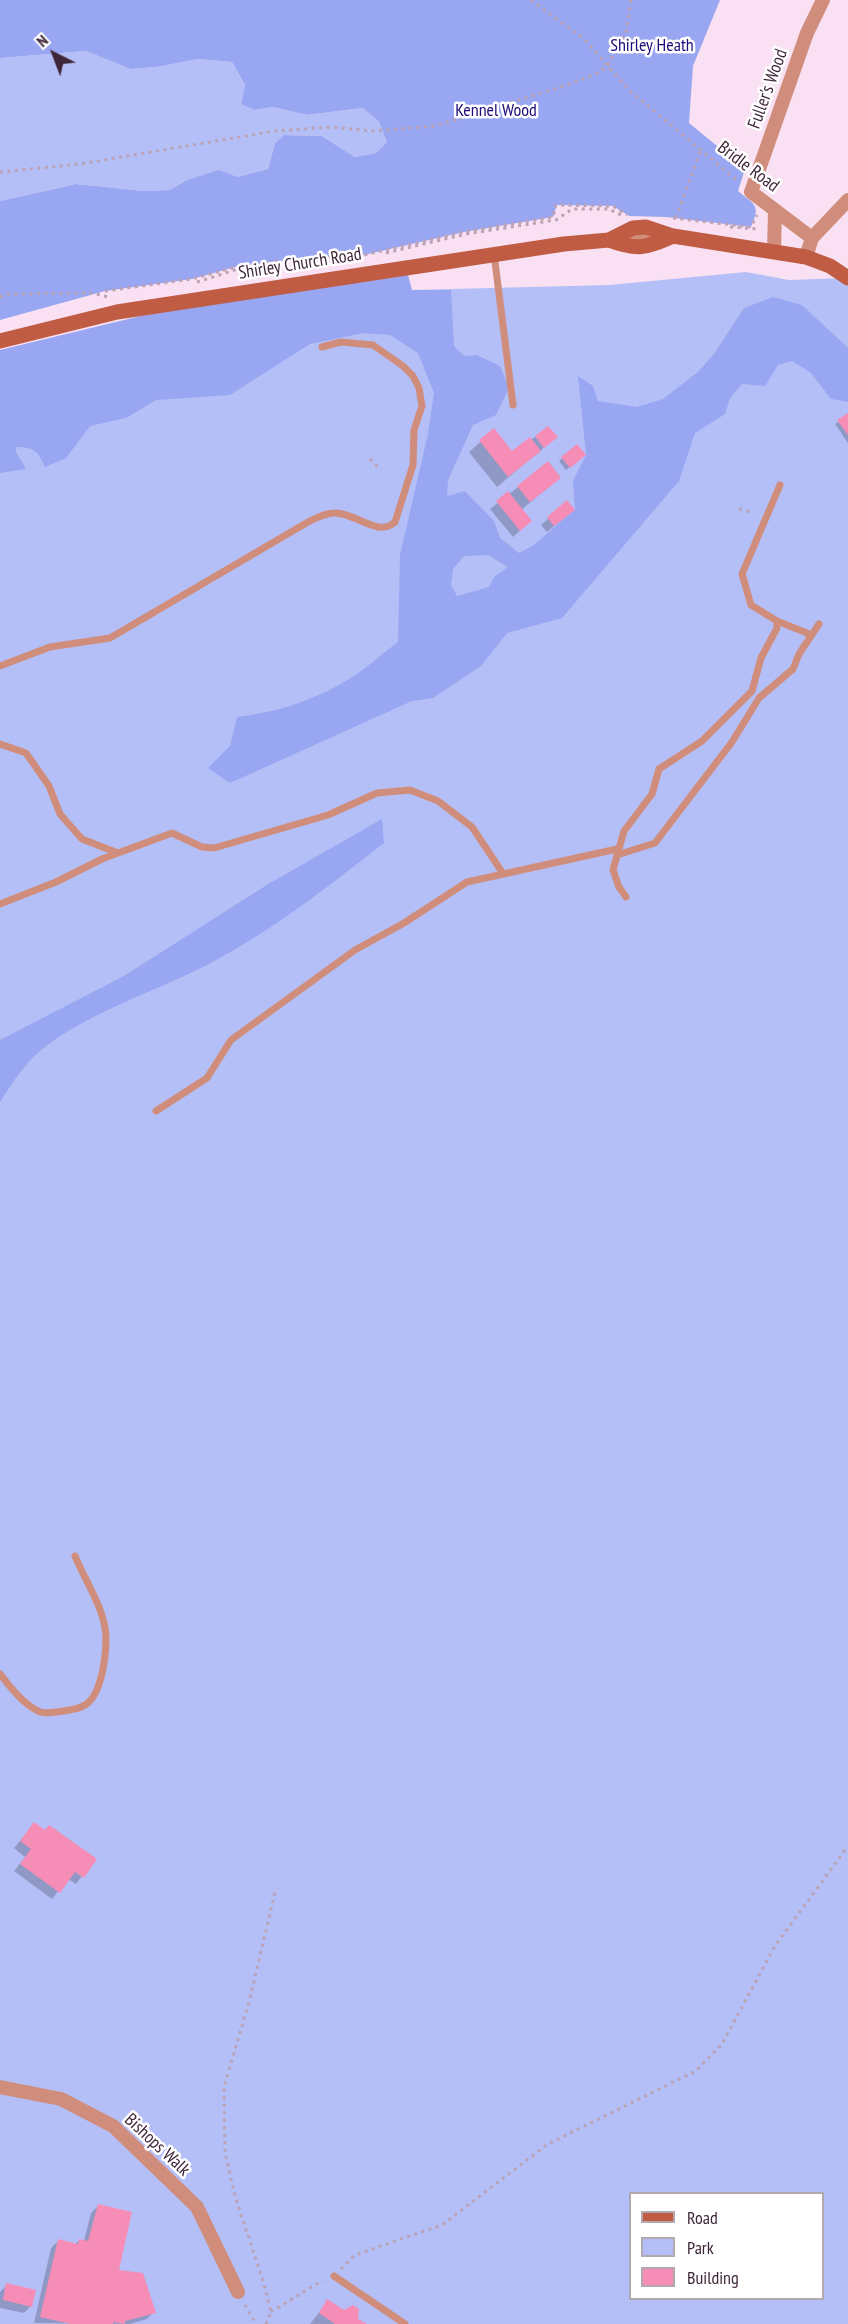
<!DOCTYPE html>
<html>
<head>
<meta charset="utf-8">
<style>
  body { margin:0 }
  #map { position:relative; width:848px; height:2324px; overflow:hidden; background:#f9e0f2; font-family:"PT Sans Narrow",sans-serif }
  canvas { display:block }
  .legend { position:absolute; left:629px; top:2192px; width:195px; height:108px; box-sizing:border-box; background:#fff; border:2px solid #b2a9b0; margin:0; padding:8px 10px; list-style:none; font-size:18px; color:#3f2739 }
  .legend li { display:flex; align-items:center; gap:12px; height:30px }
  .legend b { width:30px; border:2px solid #b2a9b0 }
  .north { position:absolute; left:24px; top:24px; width:60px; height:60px; -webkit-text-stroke:4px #fff; paint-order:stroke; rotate:318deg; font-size:16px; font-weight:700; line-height:24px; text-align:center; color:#3f2739 }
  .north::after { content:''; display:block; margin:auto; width:21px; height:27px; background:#3f2739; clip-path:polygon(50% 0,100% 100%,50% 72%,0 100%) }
</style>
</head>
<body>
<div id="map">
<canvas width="848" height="2324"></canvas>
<ul class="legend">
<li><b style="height:8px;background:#bf5c43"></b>Road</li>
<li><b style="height:16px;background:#b4bff7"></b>Park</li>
<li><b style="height:16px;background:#f68db6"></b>Building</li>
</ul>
<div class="north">N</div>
</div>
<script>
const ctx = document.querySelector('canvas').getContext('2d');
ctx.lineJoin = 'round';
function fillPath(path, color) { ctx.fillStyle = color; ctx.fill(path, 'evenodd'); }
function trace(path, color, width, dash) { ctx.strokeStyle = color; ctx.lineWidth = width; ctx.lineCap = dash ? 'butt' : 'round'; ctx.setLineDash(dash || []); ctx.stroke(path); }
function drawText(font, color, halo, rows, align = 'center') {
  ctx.font = font + ' "PT Sans Narrow",sans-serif'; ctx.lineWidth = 5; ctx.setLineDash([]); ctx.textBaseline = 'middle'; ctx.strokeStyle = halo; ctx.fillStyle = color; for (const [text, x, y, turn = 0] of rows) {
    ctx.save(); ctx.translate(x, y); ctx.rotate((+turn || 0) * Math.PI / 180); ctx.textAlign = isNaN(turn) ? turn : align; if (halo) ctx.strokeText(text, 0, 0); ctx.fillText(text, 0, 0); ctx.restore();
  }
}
fillPath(new Path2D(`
  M86,51L130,69L157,67L198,59L232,62L245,85L241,104L254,110L273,107L307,115L363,108L379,122L387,142L376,153L355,157L322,136L284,135L275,143L268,169L237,177L185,181L170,190L144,191L76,184L0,201V58Z
  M746,272L789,280L848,278V2324H0V368L412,290L610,285ZM630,2194H822V2298H630Z`), '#b4bff7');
fillPath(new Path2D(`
  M0,0H720L693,66L689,123L745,169L738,191C755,205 761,205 751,227L666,217L629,216L613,206L557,205L553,217L464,232L364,255L305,258L239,266L192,279L105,291L0,320V201L76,184L144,191L170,190L185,181L219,170L237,177L268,169L275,143L284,135L322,136L355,157L376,153L387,142L379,122L363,108L307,115L273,107L254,110L241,104L245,85L232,62L198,59L157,67L130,69L86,51L0,58Z
  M408,275L412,290H451L454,346L464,356L477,355L500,366L509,388L496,415L473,425L448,480L447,496L465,491L494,521L500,538L519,553L534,545L575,509L573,481L586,455L578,376L593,386L598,401L637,407L663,399L698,372L714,354L744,308L773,297L802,305L848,348V402L831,399L811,373L792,361L778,365L765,386L742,384L730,398L725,414L695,433L679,481L562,618L507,633L481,666L433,698L412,701L230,783L208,768L230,746L237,717C279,712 318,699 354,676C369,666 383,653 398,642L400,555L428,434L434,393L418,353L390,335L363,333L310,344L230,395L156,400L126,418L90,426L66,458L45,467C38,451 34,447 16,447V452L26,469L0,473V350L153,313ZM488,555L508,567L494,577L489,587L457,596L451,585L453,569L464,556Z
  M382,819L384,843C335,881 286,920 232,951C174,986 105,1004 50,1043C28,1058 14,1080 0,1102V1040L124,976L270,883Z`), '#99a6f1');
fillPath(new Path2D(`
  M848,416V443L835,424Z
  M548,428L553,440L497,487L469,452L494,430L512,453Z
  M577,446L581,458L566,470L559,461Z
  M552,484L521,510L530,521L513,537L490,509L518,487Z
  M567,502L566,516L547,532L541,525Z
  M34,1824L95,1859L76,1884L68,1879L52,1899L14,1871L25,1857L14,1848Z
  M98,2206L117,2271L154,2312L147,2319L130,2324L34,2323L51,2248L58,2241L75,2245L79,2240L84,2241L91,2213Z
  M7,2285L31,2306L24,2313L0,2308V2292Z
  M328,2301L357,2320L364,2324H310Z`), '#0003');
fillPath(new Path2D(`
  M848,413V435L837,420Z
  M548,426L558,437L544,448L535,436Z
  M494,428L512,451L530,437L541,451L508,477L479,440Z
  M577,444L586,455L570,468L561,457Z
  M548,461L561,478L530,502L517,486Z
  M508,491L532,521L520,531L496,501Z
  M567,500L575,510L554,526L547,517Z
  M34,1822L45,1830L49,1825L97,1859L84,1878L75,1872L60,1893L20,1864L31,1849L20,1841Z
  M98,2204L132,2212L119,2270L143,2273L156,2313L125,2321V2324L113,2322V2324H71L40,2317L58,2239L78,2244L79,2239L88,2241Z
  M6,2283L36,2290L32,2307L3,2300Z
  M327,2299L344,2310L353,2305L359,2309L358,2319L367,2324H335L319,2313Z`), '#f68db6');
trace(new Path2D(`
  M531,0L584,39L629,90L739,182
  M0,172L80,164L275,131L330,127L373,131L435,126L570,84L598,73L608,65L626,33L631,0
  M673,218L751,227L757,215
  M676,218L700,152
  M730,227L760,229
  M386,253L466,234L556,220L572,209H609L623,216
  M197,282L238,269L350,259
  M105,291L192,279L239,266L305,258L364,255L464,232L553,217L556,205L613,206L627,215
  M0,297L8,294L93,293L108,297
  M370,459L379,468
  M739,509L751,512
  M341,2269L355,2255L442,2225L548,2144L696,2071L722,2044L775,1946L848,1846
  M245,2305L256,2324
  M271,2312L323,2280
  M266,2324L271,2312L264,2284L235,2196L225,2153L224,2087L249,2002L276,1888`), '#bba2b4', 3, [3, 4.5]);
trace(new Path2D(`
  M625,239L656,237
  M494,254L513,405
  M777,621L807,633L810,637
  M0,666L50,647L110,638L308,522C316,518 325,513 334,513C355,512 378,538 395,522L413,465L414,430L422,406L419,388L413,376L403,366L373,345L341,342L322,347
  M0,744L26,753L49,786L60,814L82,839L118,853
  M617,855L655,843L732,742L759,698L793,669L799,654L819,624
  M626,897L619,887L613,870L624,831L652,794L659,769L702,741L752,691L761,658L777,628V621L751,605L742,574L780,485
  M0,904L56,882L102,859L172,833L202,847L214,848L328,815L377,793L410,790L438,801L472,827L502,872
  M156,1111L207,1078L231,1040L355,950L404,923L467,882L617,849
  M0,1674C10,1687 24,1705 40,1712C47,1714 56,1712 63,1711C70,1710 79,1709 85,1705C102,1695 106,1655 106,1637C105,1609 85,1581 75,1556
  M334,2276L405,2324`), '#d18d7b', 7);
trace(new Path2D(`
  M812,238L848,200
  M774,252L775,210
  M806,257L812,238L751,192L807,33L823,0
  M0,2087L61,2099L113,2126L197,2207L238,2292`), '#d18d7b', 14);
trace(new Path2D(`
  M609,240C638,251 645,248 673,236
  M0,341L117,312L564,244L609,240L633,228L646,227L673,236L806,257L830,266L848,278`), '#bf5c43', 15);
drawText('18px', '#1e0c7a', '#fff', [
  ["Shirley Heath",652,46],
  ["Kennel Wood",496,111]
]);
drawText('18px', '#3f2739', '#fff', [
  ["Fuller's Wood",768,89,-70],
  ["Bridle Road",748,167,37],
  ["Shirley Church Road",300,264,-9],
  ["Bishops Walk",157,2145,43]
]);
</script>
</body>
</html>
